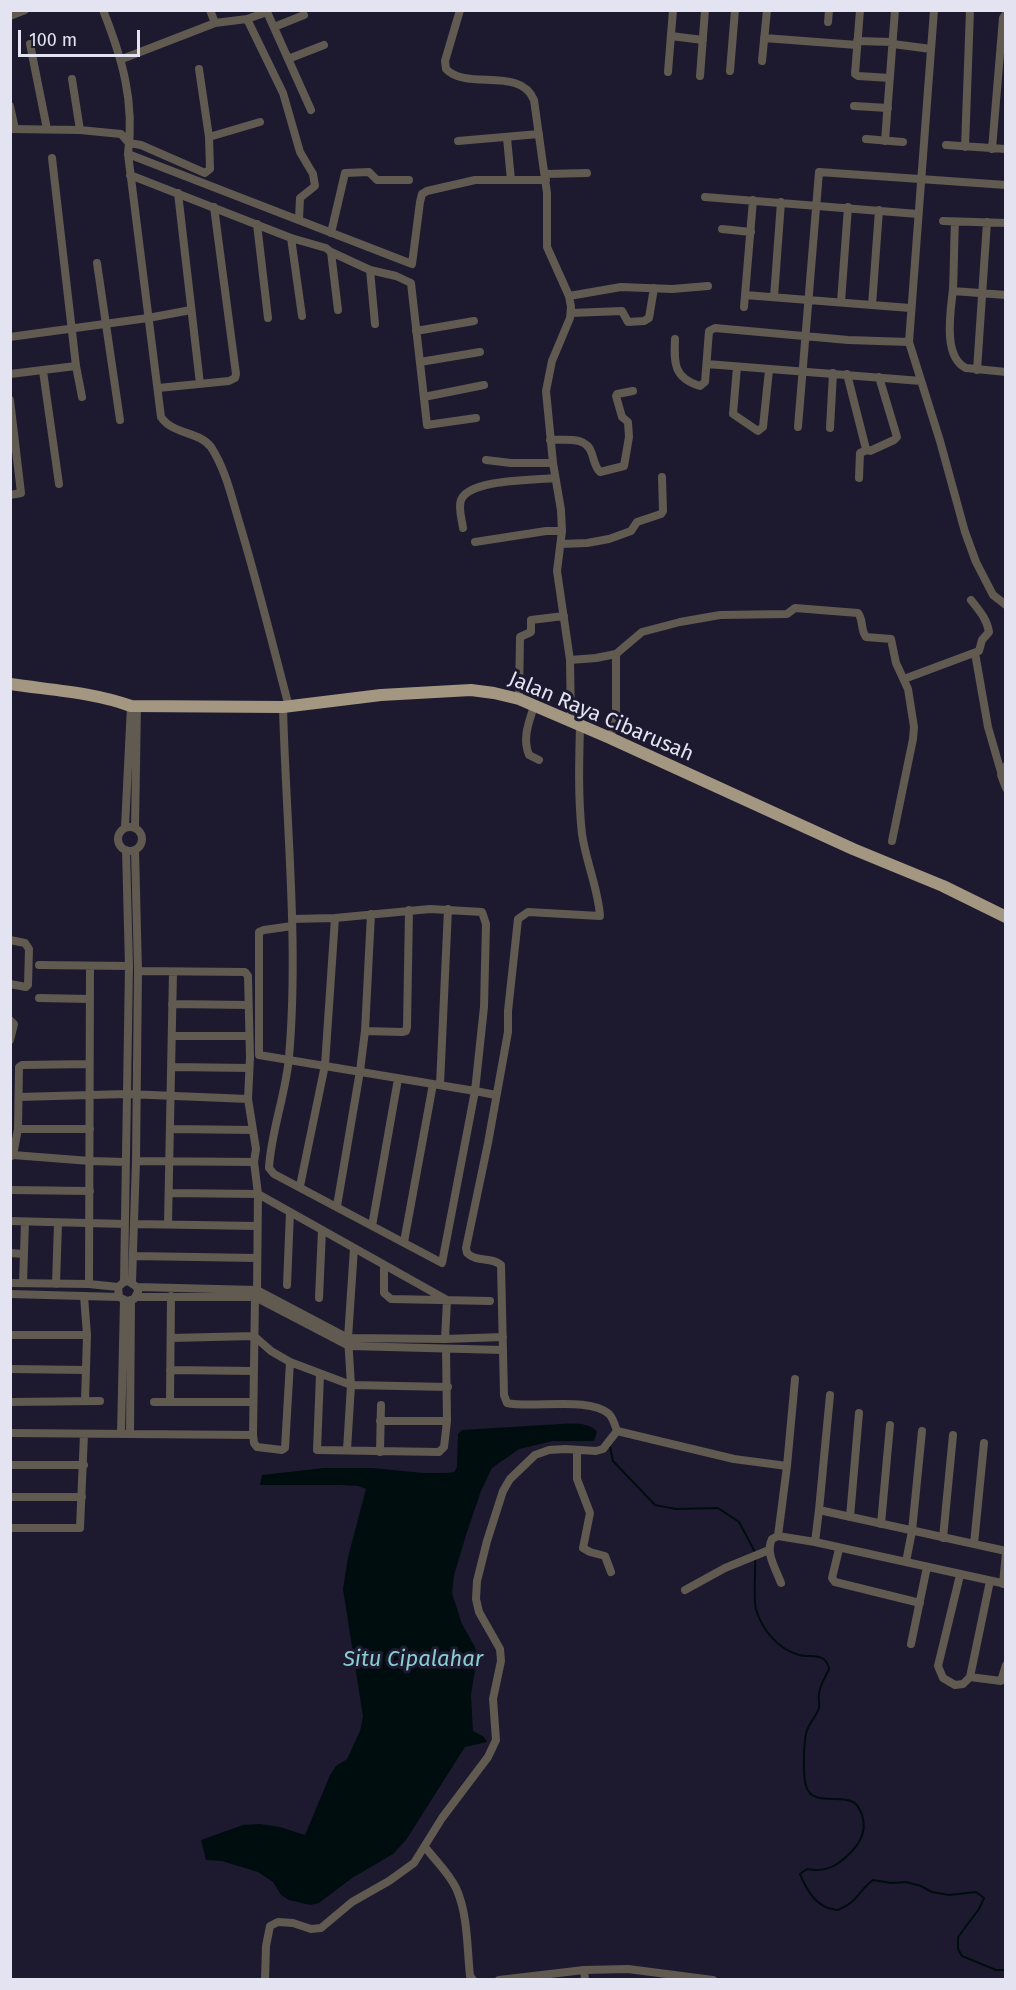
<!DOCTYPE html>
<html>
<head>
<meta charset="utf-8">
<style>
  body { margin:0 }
  #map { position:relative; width:1016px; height:1990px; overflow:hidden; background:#1d1a30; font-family:"Fira Sans",sans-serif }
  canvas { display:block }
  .frame { position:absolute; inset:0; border:12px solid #e4e3f2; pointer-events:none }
  .scale { position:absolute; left:18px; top:30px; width:122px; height:27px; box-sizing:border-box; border:3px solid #e4e3f2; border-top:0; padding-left:8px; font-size:18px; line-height:21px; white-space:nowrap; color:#e4e3f2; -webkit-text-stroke:4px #1d1a30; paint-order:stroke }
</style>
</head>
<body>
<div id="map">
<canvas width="1016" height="1990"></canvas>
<div class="frame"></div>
<div class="scale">100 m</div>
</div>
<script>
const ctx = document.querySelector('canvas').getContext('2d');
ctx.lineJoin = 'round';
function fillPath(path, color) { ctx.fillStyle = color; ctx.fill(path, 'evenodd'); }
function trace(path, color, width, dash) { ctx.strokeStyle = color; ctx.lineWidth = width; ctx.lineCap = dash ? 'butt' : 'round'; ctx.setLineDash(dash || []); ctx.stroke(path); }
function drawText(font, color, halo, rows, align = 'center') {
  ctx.font = font + ' "Fira Sans",sans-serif'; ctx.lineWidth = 6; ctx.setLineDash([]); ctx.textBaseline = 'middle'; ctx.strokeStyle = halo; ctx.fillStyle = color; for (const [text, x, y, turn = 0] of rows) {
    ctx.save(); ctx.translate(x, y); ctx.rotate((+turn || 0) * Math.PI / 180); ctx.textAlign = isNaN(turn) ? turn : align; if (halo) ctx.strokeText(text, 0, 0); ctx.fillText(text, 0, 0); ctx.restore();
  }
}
fillPath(new Path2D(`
  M544,1425C558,1425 588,1419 597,1432L594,1441H553L519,1449L492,1468L481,1491L467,1532L454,1575L452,1593L462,1624L475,1647L477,1657L471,1695L473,1731L484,1737L487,1742L465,1747L406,1840L393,1854L352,1878L319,1903L310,1905L289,1900L281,1895L273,1882L258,1872L222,1861L206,1860L201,1840L243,1825L260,1824L280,1827L305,1835L330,1775L336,1766L347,1759L360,1731L363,1717L343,1589L348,1557L366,1489L358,1486L340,1485H260L262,1475L324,1468H372L423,1473H446L454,1472L457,1467L458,1434L462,1430Z`), '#000d0e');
trace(new Path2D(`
  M610,1447L613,1461L655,1505L676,1509L718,1508L739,1522L755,1552
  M755,1558C756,1571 753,1598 756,1609C762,1630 778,1649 799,1655C812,1658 826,1652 829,1669C825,1678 820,1684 819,1694C818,1698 820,1704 819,1708C817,1715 811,1721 808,1728C803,1737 803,1777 806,1786C812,1806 837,1795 851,1801C857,1803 860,1809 862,1815C869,1835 854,1852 837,1864C828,1870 818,1871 807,1869L800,1874C807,1891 817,1909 838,1910C858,1902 858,1891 873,1880L891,1883L906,1882L921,1886L932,1892L949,1895L976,1892L984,1898L979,1909L958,1937V1949L962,1956L996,1970H1006`), '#000d0e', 2);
trace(new Path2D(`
  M103,10C122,58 135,101 128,154L161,417C173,435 199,431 211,447C226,470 232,499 240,525C258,585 273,646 289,707
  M210,10L215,23
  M460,10L445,61L446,69C467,91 520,66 534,100L547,193V247L569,296L571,307L570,318L552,361L546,391L553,463L561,510L562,531L557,571L570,660L571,721
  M860,10L855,74L858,76L890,78
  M934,10L909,342L940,441L965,532L976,562L993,595L1006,605
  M10,16L25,10
  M247,19L283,93L300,152L313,174L315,186L300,198L299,219
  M828,22L829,10
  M274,27L304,15
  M671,36L703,40
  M764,38L857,45
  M857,41L893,42
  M30,44L47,129
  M893,44L931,49
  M122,59L215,23L247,19L267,12L311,110
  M288,59L324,45
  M762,61L767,10
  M730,71L735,10
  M668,72L673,10
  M700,76L705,10
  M72,79L80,130
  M10,106L15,129
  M854,106L888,108
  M10,129L80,130L121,134L129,143L141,145L205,173L210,169L209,137L199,69
  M209,137L260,122
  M507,138L511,180
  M866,139L903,142
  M458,141L539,134
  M885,141L895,10
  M946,145L1006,149
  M965,147L970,10
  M992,149L1003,18L1006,14
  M128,154L412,264L420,202L422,194L427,191L475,180H546
  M52,158L76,366L82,397
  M545,174L587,173
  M130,175L291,238L326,248L331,252L370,270L396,276L411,283L427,425L476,418
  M178,193L200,384
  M705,197L918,214
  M943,221L1006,223
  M955,222C954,244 954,267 953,289C951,309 942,357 966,368L1006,372
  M257,224L268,318
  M722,229L751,232
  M331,233L345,173L369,172L377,180H409
  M291,238L302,316
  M331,252L338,310
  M97,263L120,420
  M370,270L375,324
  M953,291L1006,295
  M745,295L910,308
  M569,296L621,287L672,289L708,286
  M774,297L781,202
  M841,302L848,207
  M872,305L879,210
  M744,307L753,200
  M571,313L622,311L628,322L644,321L649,318L654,288
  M416,331L474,321
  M10,337L148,318L191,310
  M675,339C674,362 673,378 700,386L705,382L709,331L715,328L848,340L909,342
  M420,362L480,352
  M707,364L921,381
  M737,367L733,414L758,431L763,427L769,370
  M977,370L987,222
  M43,371L59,484
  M10,374L76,366
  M847,374L866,449L870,451L894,440L897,437L879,377
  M158,388L229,381L235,378L236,374L214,207
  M424,397L484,385
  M10,400L21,493L10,495
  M798,427L819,172L1006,185
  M830,428L833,373
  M550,440C566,440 587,436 592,454C594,460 595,467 600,472L624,466L629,437L628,422L622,417L616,396L617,394L633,391
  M486,460L511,463H553
  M859,478L860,453L867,450
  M463,528C462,520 458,508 461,500C469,479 535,480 555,478
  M475,542L546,531H562
  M561,544L587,543L609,539L631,531L637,522L661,514L663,511L662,477
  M975,653L988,727L1001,772
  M570,660L596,658L616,654L642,632L680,622L720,615L787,614L795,608L858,613C864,621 860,629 866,637L891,639L896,663L908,689L914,727L913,739L892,841
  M904,679L979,651L982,640L989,632C987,619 979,610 971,600
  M519,699L520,637L531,632V620L564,616
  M534,706C529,722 522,738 529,755L539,760
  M283,707C286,823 299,942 289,1057C286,1094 271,1131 269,1168L274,1174L442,1263L475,1091L496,1095
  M610,738L616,720V654
  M1006,766L1001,775L1006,788
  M118 839a12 12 0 1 1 24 0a12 12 0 1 1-24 0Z
  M125,827L131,706
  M135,827L137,706
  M292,919L335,918L430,909L482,912L486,924L484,1007L475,1091L259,1055V932L264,930L292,926
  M10,940L25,943L29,949L28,985L26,987L10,984
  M39,965L129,966
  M138,971L245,972L248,976L250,1057L248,1099L256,1149L254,1162L258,1194L257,1290
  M39,998L90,999
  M172,1004L248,1005
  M10,1020L14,1024L10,1040
  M365,1031L402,1032L406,1031L407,1027L409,910
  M173,1036H248
  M172,1067L249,1068
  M440,1085L448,909
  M19,1097L127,1094L248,1099
  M18,1129H90
  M171,1129L253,1130
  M13,1155L90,1161L126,1162
  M10,1157L13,1155L18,1129L19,1067L22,1065L89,1064
  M136,1161L254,1162
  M300,1186L325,1065L335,918
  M10,1190L90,1191
  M170,1193L258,1194L447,1300L445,1339
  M337,1206L360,1071L365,1031L371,914
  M10,1221L125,1224
  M134,1224L257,1226
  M168,1224L173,972
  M372,1226L398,1079
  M404,1242L433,1084
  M10,1253L24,1254
  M134,1256L257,1258
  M384,1266V1293L391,1299L490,1301
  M124,1282L129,966L126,850
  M132,1282L136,1161L138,971L135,850
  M10,1283L89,1284L118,1287
  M23,1283L25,1222
  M56,1284L58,1223
  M89,1284L90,966
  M287,1285L290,1212
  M137,1287L138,1292L134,1299L127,1301L119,1297L118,1287L124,1282L128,1281L137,1287L257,1290L348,1338L445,1339L503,1337
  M10,1294L119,1297
  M84,1296L87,1335L85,1401
  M136,1297H255L349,1346L503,1350
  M255,1297L253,1435L254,1443L257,1447L282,1450L285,1448L290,1362
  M319,1298L322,1230
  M10,1335H87
  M171,1338L254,1336L271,1351L290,1362L351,1385L448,1387
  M10,1369L86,1370
  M170,1370L253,1371
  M320,1375L317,1450L439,1452L444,1447L447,1421L446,1349
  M830,1395L819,1510L1006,1551
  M170,1401L171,1296
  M10,1402L100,1401
  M154,1402H253
  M380,1421H447
  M617,1431L734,1459L787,1466
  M10,1433L253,1435
  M121,1434L124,1300
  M130,1434L131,1300
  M347,1450L351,1385L348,1338L354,1248
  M577,1450V1479L590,1513L583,1548L590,1552L605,1556L611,1572
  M380,1452L381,1405
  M10,1465H84
  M10,1497H82
  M850,1517L859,1413
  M881,1524L890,1425
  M10,1528H80L84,1434
  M778,1536L815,1542L1006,1584
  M943,1538L953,1435
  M815,1542L819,1510
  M974,1544L984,1443
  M839,1549L832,1578L835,1582L920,1603
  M906,1562L912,1531L922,1431
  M960,1575L938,1666L943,1678L955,1685L963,1684L970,1677L990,1581
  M781,1583C776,1569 765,1553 772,1539L778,1536L787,1466L795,1379
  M1003,1584L1006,1553
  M685,1590L725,1568L769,1550
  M911,1644L927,1567
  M970,1677L1001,1681L1006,1665
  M425,1847C435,1860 449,1873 456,1888C468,1914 467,1948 470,1976L473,1980
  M584,1970L585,1980
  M265,1980L266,1946L270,1926L278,1922L293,1923L311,1929L321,1928L352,1902L389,1881L414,1863L442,1818L488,1757L496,1740L493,1699L501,1661L500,1649L479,1612L476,1599L477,1581L487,1541L503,1491L510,1479L535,1455L549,1450L565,1449L596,1451L603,1449L617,1431C615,1425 613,1418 609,1414C590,1396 532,1409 507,1403L504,1395L501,1265C491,1256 477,1263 467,1253L466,1248L488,1143L508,1032V1011L518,919L528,912L600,916C598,888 586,862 582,834C578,798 579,762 580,726
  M499,1980L584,1970L628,1969L713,1980`), '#605a50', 8);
trace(new Path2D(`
  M10,684C50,690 93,692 131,706L283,707L381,695L471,690L494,693L519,699L610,738L853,849L943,886L1006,917`), '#a49781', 12);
drawText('21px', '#e4e3f2', '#1d1a30', [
  ["Jalan Raya Cibarusah",601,717,23]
]);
drawText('italic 22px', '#89cfd1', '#1d1a30', [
  ["Situ Cipalahar",413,1660]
]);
</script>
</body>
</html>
